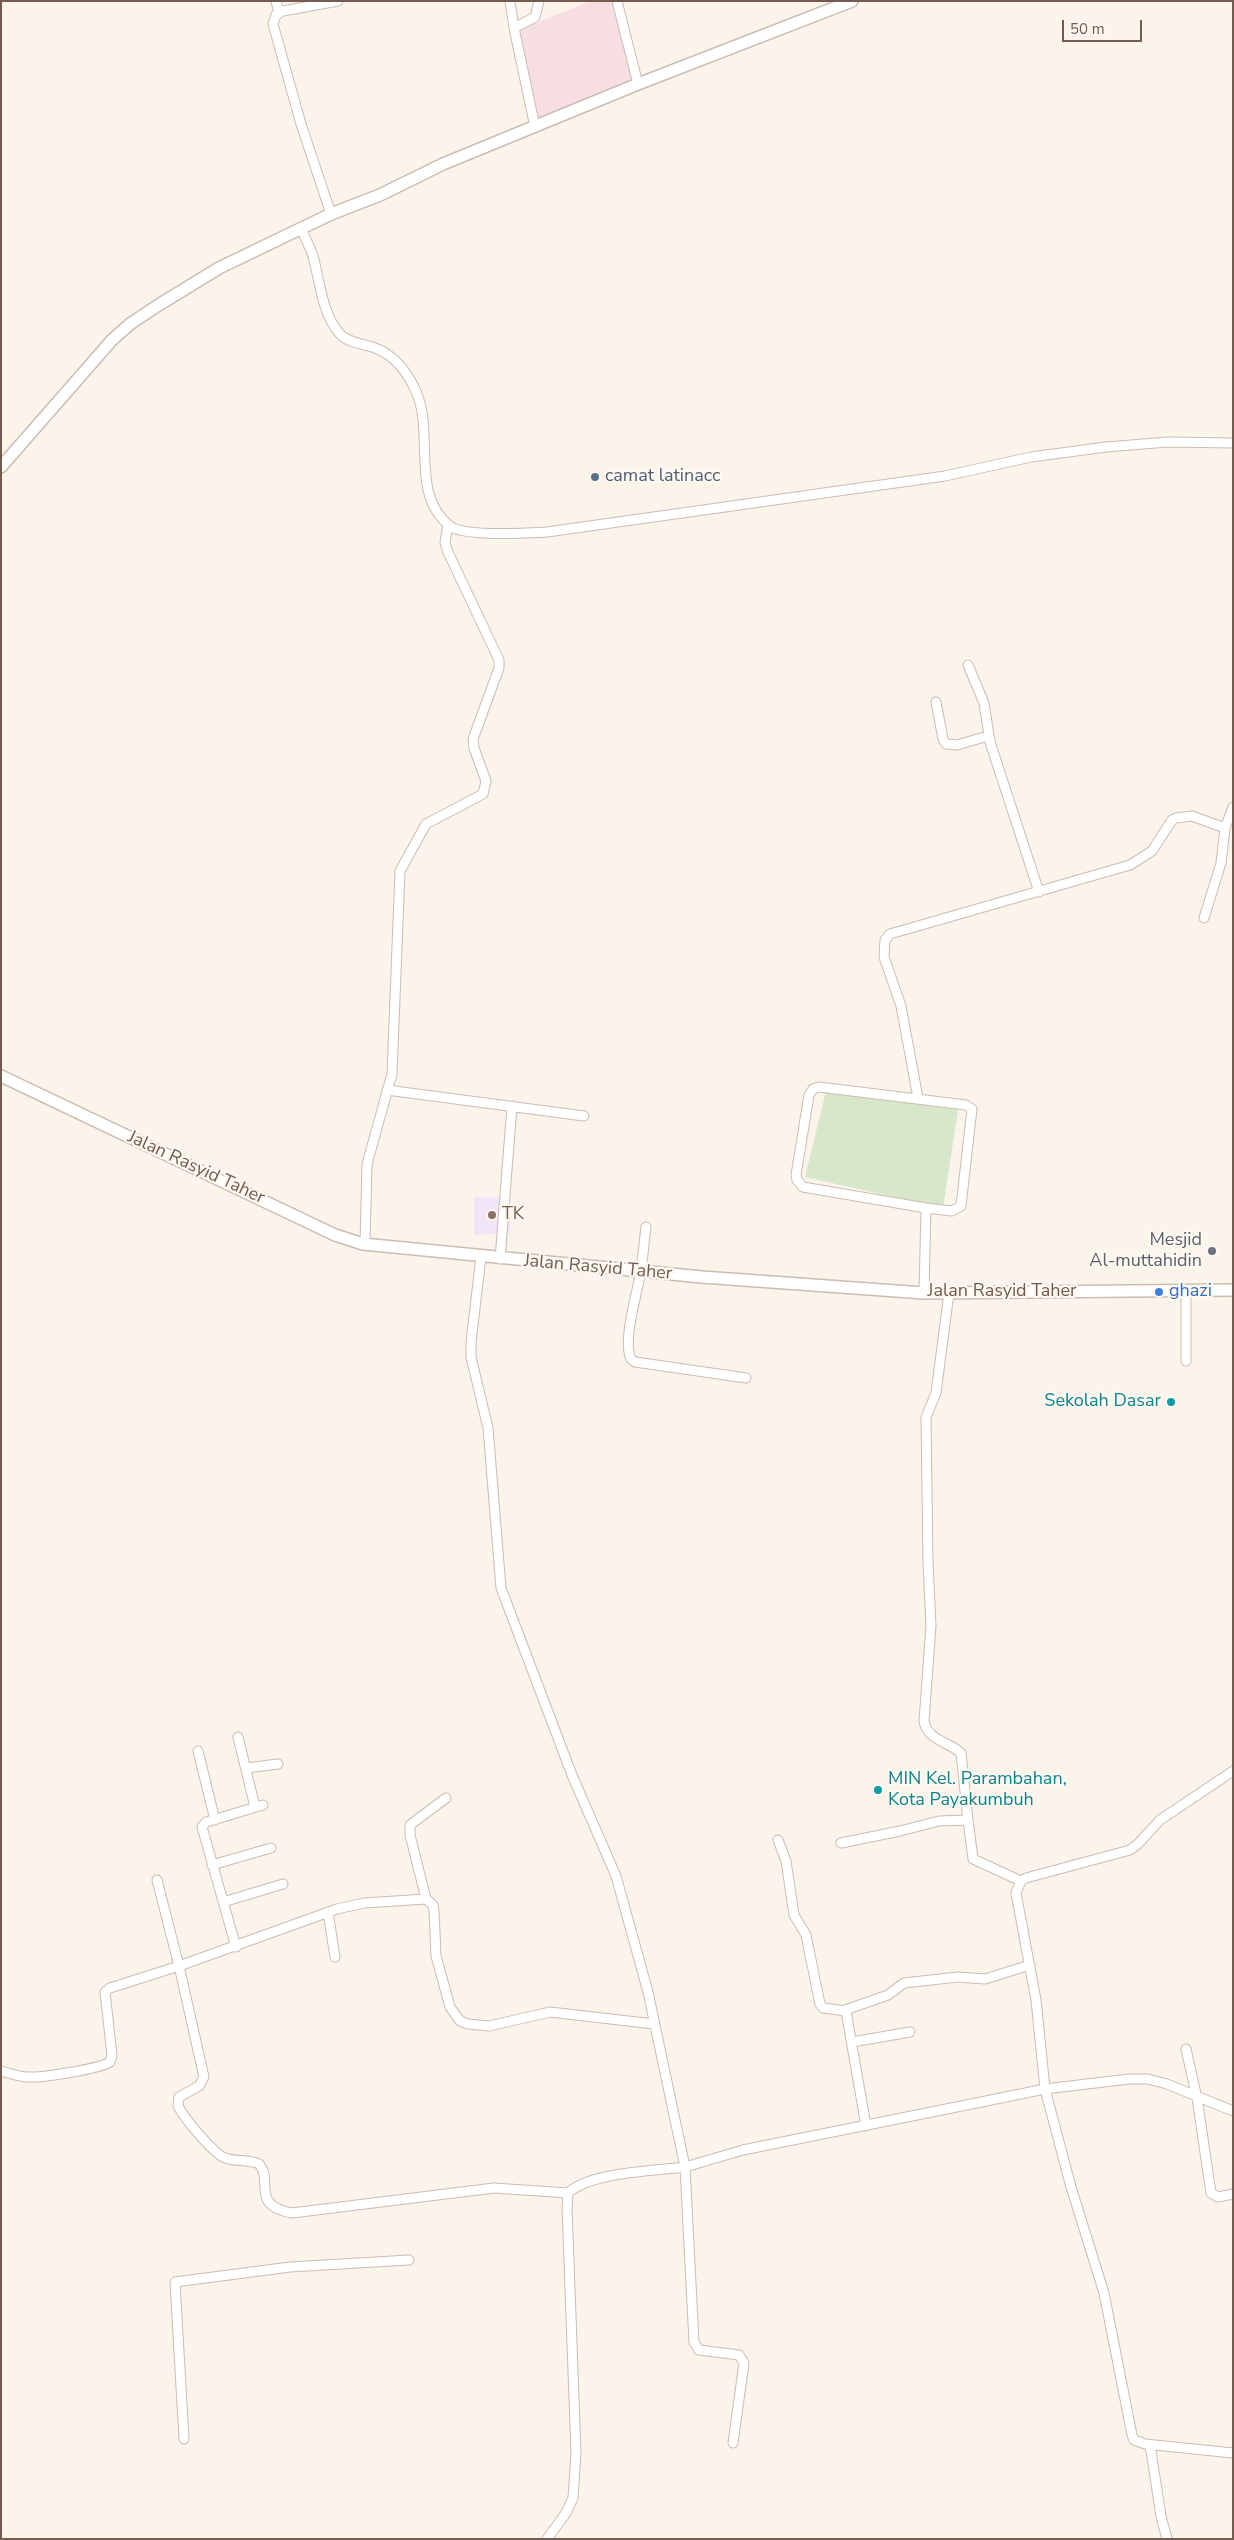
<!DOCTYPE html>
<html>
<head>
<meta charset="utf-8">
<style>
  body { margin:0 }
  #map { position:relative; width:1234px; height:2540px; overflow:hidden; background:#faf4ea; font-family:"Nunito Sans",sans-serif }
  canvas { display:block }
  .frame { position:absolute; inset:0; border:2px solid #735b50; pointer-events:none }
  .scale { position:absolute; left:1062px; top:20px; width:80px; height:22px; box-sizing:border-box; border:2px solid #735b50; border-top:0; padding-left:6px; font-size:15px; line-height:18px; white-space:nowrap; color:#735b50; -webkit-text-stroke:4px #fdf8f0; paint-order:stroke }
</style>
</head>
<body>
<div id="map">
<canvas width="1234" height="2540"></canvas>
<div class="frame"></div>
<div class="scale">50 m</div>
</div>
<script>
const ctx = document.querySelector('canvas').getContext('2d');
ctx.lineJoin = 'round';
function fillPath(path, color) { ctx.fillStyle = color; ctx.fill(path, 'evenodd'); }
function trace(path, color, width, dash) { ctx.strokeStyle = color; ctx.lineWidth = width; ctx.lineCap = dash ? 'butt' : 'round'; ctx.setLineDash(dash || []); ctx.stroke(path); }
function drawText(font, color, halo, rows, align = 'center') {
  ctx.font = font + ' "Nunito Sans",sans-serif'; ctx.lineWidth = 4.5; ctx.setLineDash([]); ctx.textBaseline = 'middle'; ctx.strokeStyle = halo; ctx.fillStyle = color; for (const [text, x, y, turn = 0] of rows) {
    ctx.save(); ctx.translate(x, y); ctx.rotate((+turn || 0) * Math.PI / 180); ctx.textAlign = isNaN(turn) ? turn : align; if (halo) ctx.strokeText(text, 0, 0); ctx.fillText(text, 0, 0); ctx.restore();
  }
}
fillPath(new Path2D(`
  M474,1197H507L511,1233L474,1235Z`), '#f0e6f7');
fillPath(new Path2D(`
  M591,1H614L634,82L539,121L518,30Z`), '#f7dee2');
fillPath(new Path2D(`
  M826,1091L958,1110L943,1208L805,1177Z`), '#d6e7ca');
const minor = new Path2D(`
  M276,1L279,13
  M510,1L514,28
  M617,1L638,84
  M535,127L514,28L535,17L539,1
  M331,214L301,124L273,24L276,15L283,11L338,1
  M301,228C305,238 310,247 313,256C320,282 322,314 340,334C348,343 364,344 375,348C395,355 409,374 417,394C434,435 410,495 450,526C464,537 528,533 547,532L945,476L1031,457L1106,447L1168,442L1233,443
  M968,665L984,703L990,742L1039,892
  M936,702L943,739L946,744L957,745L988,736
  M1204,918L1221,863L1225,828L1233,807
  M387,1090L584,1116
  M918,1098L901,1006L884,957L885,940L890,934L1130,865L1152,851L1172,820L1176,818L1192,816L1225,828
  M646,1227C644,1242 643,1256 641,1270C638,1291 622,1341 631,1359L635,1362L746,1378
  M365,1244L367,1164L392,1074L400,871L426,824L483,794L486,781L474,748L473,739L499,668V660L447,550L445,542L448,525
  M481,1257L471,1342V1357L488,1428L501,1588L572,1775L616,1876L648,1992L685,2167L743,2150L991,2100L1045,2089L1129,2079H1148L1167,2084L1233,2111
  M500,1259L512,1106
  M924,1293L926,1208L952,1211L961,1206L972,1109L966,1105L819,1087L813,1089L809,1095L796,1175L797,1180L803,1187L926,1208
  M949,1293L936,1393L926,1417L928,1563L931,1626L924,1721C927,1740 949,1742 961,1753L968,1820
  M1186,1361V1291
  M238,1737L255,1807
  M198,1751L215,1820
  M246,1768L278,1764
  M1233,1771L1160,1820L1138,1844L1130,1850L1026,1878L1021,1881L1016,1893L1036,2000L1045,2089L1071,2187L1104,2293L1132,2435L1134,2440L1145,2444L1233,2453
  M778,1840L786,1861L794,1915L806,1935L820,2004L823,2008L846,2011L866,2126
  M841,1843L900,1831L939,1821L968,1820L973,1859L1021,1881
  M212,1865L271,1848
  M426,1899L410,1835V1825L446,1798
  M223,1902L283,1884
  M328,1912L335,1957
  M236,1947L202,1827L206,1822L263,1805
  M845,2010L888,1995L904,1983L958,1977L985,1979L1030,1965
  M852,2042L910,2032
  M1186,2049L1197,2098L1211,2193L1218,2197L1233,2194
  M1,2071C10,2073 19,2077 28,2077C42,2078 99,2069 110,2062L112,2055L105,1992L110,1988L179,1966L157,1880
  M568,2193L494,2188L292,2213C249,2205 274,2181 259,2164C248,2159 236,2162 225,2158C213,2153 184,2118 178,2106L179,2097L199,2086L204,2077L179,1966L337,1909L364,1903L426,1899L433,1905L434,1910L436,1956L450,2007L460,2021L468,2024L489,2026L550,2012L654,2024
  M184,2439L175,2282L290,2267L409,2260
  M1150,2445L1161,2516L1167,2539
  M547,2539L566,2513L573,2498L576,2453L567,2207L568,2193C590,2172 655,2171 685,2167L694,2342L699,2350L739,2355L744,2363L733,2443`);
const tertiary = new Path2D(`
  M1,467L112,340L130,324L157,306L219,268L331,214L380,195L443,164L638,84L852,1
  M1,1076L335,1235L363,1244L702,1277L924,1293L1233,1290`);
trace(minor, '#ccbcb1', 11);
trace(tertiary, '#ccbcb1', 14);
trace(minor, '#fff', 9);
trace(tertiary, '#fff', 11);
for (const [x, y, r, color] of [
  [595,477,5,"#5c6f8a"],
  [492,1215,5,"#8d6e63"],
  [1212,1251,5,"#6b7280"],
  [1159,1292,5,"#3f7fe0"],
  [1171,1402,5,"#0f9aa8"],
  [878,1790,5,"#0f9aa8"]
]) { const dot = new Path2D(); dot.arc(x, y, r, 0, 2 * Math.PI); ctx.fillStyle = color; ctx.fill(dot); trace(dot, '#fdf8f0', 2); }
drawText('18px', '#4e5e75', '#fdf8f0', [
  ["camat latinacc",605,477]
], 'left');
drawText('18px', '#735b50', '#fdf8f0', [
  ["Jalan Rasyid Taher",196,1168,25],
  ["Jalan Rasyid Taher",598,1268,5],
  ["Jalan Rasyid Taher",1002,1292]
]);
drawText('18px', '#785e54', '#fdf8f0', [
  ["TK",502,1215]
], 'left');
drawText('18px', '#5b616d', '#fdf8f0', [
  ["Mesjid",1202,1241],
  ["Al-muttahidin",1202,1262]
], 'right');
drawText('18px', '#366cbe', '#fdf8f0', [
  ["ghazi",1169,1292]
], 'left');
drawText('18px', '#0d838f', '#fdf8f0', [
  ["Sekolah Dasar",1161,1402],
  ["MIN Kel. Parambahan,",888,1780,"left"],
  ["Kota Payakumbuh",888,1801,"left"]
], 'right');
</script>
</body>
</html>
